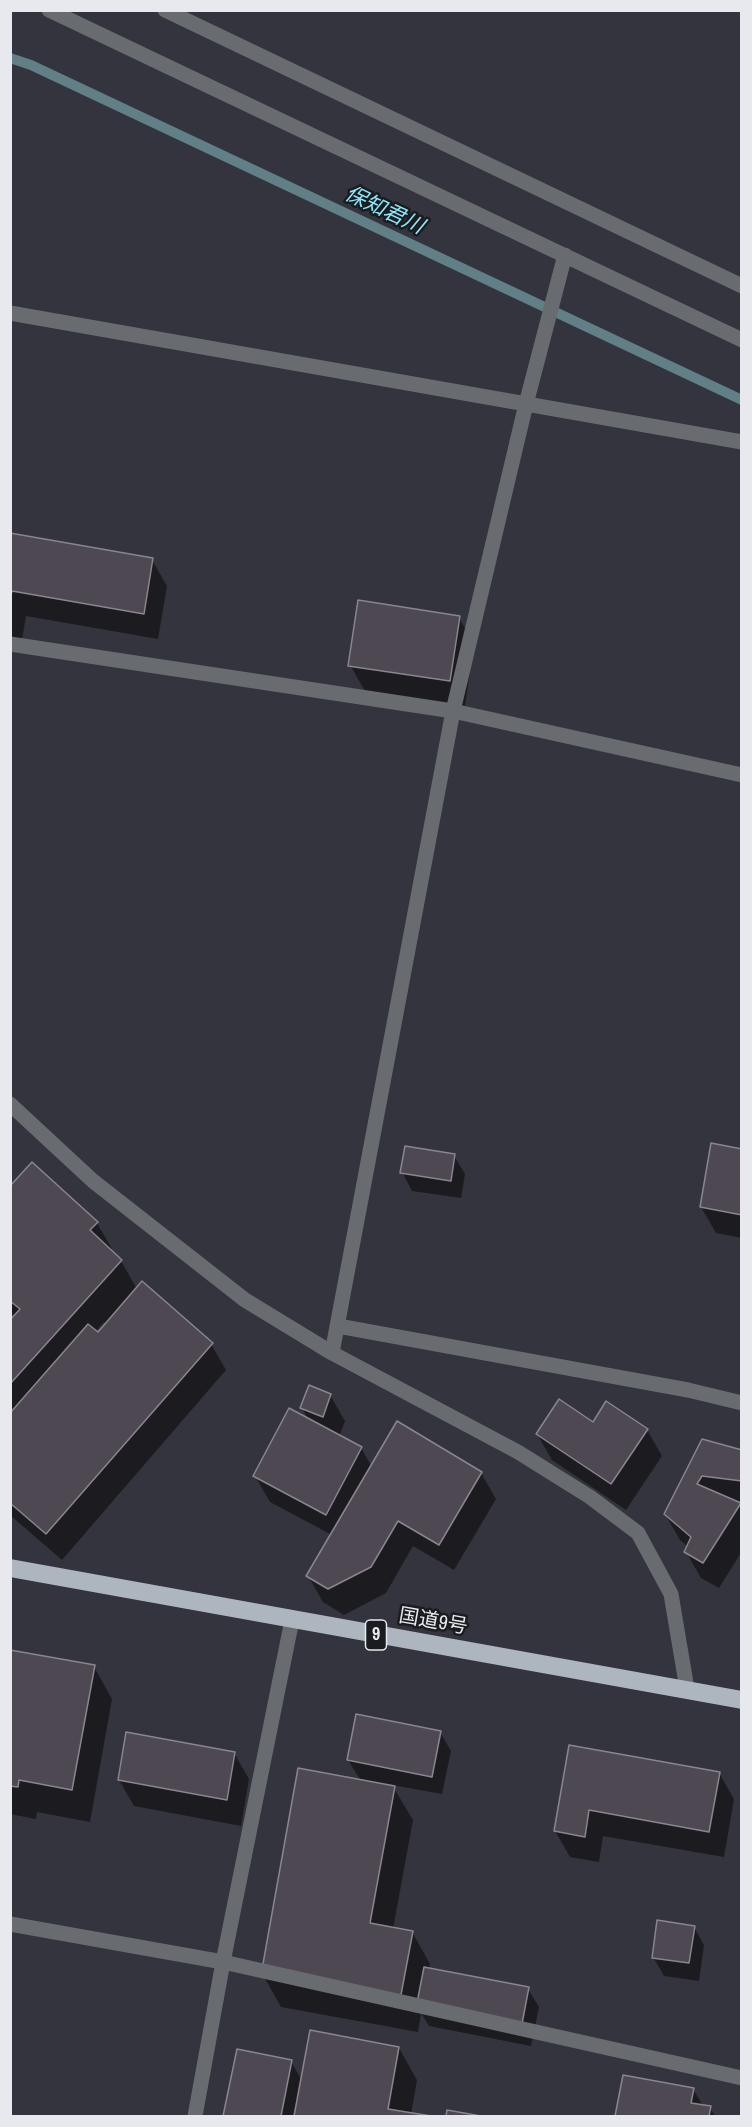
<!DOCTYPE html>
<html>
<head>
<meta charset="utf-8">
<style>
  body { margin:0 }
  #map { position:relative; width:752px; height:2127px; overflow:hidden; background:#33343d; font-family:"Archivo Narrow",sans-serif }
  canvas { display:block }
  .frame { position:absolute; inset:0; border:12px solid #e8e9ef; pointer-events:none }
</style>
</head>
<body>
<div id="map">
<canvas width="752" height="2127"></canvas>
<div class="frame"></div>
</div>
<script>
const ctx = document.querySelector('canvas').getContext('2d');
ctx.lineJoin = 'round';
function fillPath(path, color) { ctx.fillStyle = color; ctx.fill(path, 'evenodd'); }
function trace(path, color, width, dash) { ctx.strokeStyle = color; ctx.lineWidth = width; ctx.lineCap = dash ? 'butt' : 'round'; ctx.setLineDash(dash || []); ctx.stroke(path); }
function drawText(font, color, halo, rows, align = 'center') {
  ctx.font = font + ' "Archivo Narrow","Noto Sans JP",sans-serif'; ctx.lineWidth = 5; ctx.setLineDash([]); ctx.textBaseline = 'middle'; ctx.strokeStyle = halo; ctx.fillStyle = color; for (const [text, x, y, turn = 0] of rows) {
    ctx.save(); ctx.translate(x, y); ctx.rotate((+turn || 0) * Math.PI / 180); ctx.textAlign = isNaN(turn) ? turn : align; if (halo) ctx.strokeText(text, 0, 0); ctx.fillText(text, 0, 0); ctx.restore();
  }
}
fillPath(new Path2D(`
  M10,535L152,560L167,586L158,639L26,616L20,652L10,650Z
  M459,618L474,644L465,706L365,691L350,665Z
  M742,1150V1238L716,1233L701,1207Z
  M454,1156L465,1174L461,1198L412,1191L402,1172Z
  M10,1188L97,1223L112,1249L110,1251L121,1261L137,1289L211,1344L226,1370L62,1560L10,1515V1322L15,1316L10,1312ZM104,1322L106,1324L98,1334L95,1332Z
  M330,1395L345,1421L339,1437L361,1448L372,1467L481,1473L496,1499L454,1570L413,1546L386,1593L344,1615L323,1602L308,1576L332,1535L270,1502L255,1476L309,1421L302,1408Z
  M593,1424L647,1430L662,1456L626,1510L552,1460L537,1434Z
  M703,1441L742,1452V1504H740L742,1507V1551L719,1588L701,1578L686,1552L688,1547L680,1540L665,1514Z
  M10,1651L94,1667L112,1699L90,1822L37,1812L36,1819L10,1814Z
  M440,1732L451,1751L442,1794L392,1785L413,1820L393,1929L412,1932L430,1964L429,1969L528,1989L539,2007L531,2046L429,2026L421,2013L418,2032L281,2007L263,1975L361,1781L348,1760Z
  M570,1747L719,1773L734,1799L724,1857L603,1836L599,1862L570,1857L555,1831Z
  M234,1753L249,1779L241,1826L134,1806L119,1780Z
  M694,1927L704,1945L699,1981L664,1976L653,1957Z
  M399,2048L417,2080L411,2114L423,2116H225L238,2050L291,2061L302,2081Z
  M624,2076L693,2089L703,2106L710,2108L715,2116H617Z`), '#0007');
trace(new Path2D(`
  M10,58L31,65L742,400`), '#617f86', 10);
const building = new Path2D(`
  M10,533L153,558L144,614L12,591L10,599Z
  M358,600L460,616L450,681L348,666Z
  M711,1143L742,1149V1215L700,1207Z
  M405,1146L455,1154L451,1181L400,1173Z
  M32,1162L98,1222L90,1230L122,1260L10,1384V1320L20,1309L10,1301V1186Z
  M142,1281L213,1343L46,1534L10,1503V1413L88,1324L98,1332Z
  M309,1385L331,1394L323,1417L300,1408Z
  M559,1399L593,1422L606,1401L648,1429L611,1484L536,1434Z
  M289,1408L362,1447L326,1515L253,1476Z
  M397,1421L482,1472L439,1545L398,1521L371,1567L328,1589L306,1576Z
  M702,1439L742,1450V1481L702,1476L697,1484L741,1503L703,1563L684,1552L691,1537L664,1514Z
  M10,1650L95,1665L72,1790L19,1780L18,1787L10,1786Z
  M356,1714L441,1731L432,1777L347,1760Z
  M126,1732L235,1752L227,1800L118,1780Z
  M569,1745L720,1772L709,1832L589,1810L585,1837L554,1831Z
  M298,1768L395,1786L370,1923L413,1931L400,2000L261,1975Z
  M657,1920L695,1926L689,1963L652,1958Z
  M424,1967L529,1987L521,2029L416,2008Z
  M310,2030L399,2047L388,2109L431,2116H294Z
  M237,2049L292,2060L281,2116H223Z
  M623,2075L694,2088L691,2103L711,2106L709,2116H615Z
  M447,2110L481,2116H446Z`);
fillPath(building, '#4d4851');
trace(building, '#8a858e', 1.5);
trace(new Path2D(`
  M49,10L742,340
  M165,10L742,286
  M10,313L742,442
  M10,644L453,711L742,775
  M10,1104L93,1181L245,1300L332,1353L518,1452L590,1497L638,1533L671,1594L687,1689
  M338,1326L688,1390L742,1403
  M332,1353L453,711L526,404L565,255
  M10,1924L223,1962L742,2078
  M195,2116L223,1962L292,1620`), '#686b6f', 15);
trace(new Path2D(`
  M10,1568L742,1700`), '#adb6be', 18);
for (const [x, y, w] of [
  [376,1635,21]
]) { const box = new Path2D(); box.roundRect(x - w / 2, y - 15, w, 30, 4.5); ctx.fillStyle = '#1b1c20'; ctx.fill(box); trace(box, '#e8e9ef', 1.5); }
drawText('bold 18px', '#e8e9ef', null, [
  ["9",376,1635]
]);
drawText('20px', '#e8e9ef', '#1b1c20', [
  ["国道9号",433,1622,10]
]);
drawText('italic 21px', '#8de8fb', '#1b1c20', [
  ["保知君川",384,211,25]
]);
</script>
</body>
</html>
